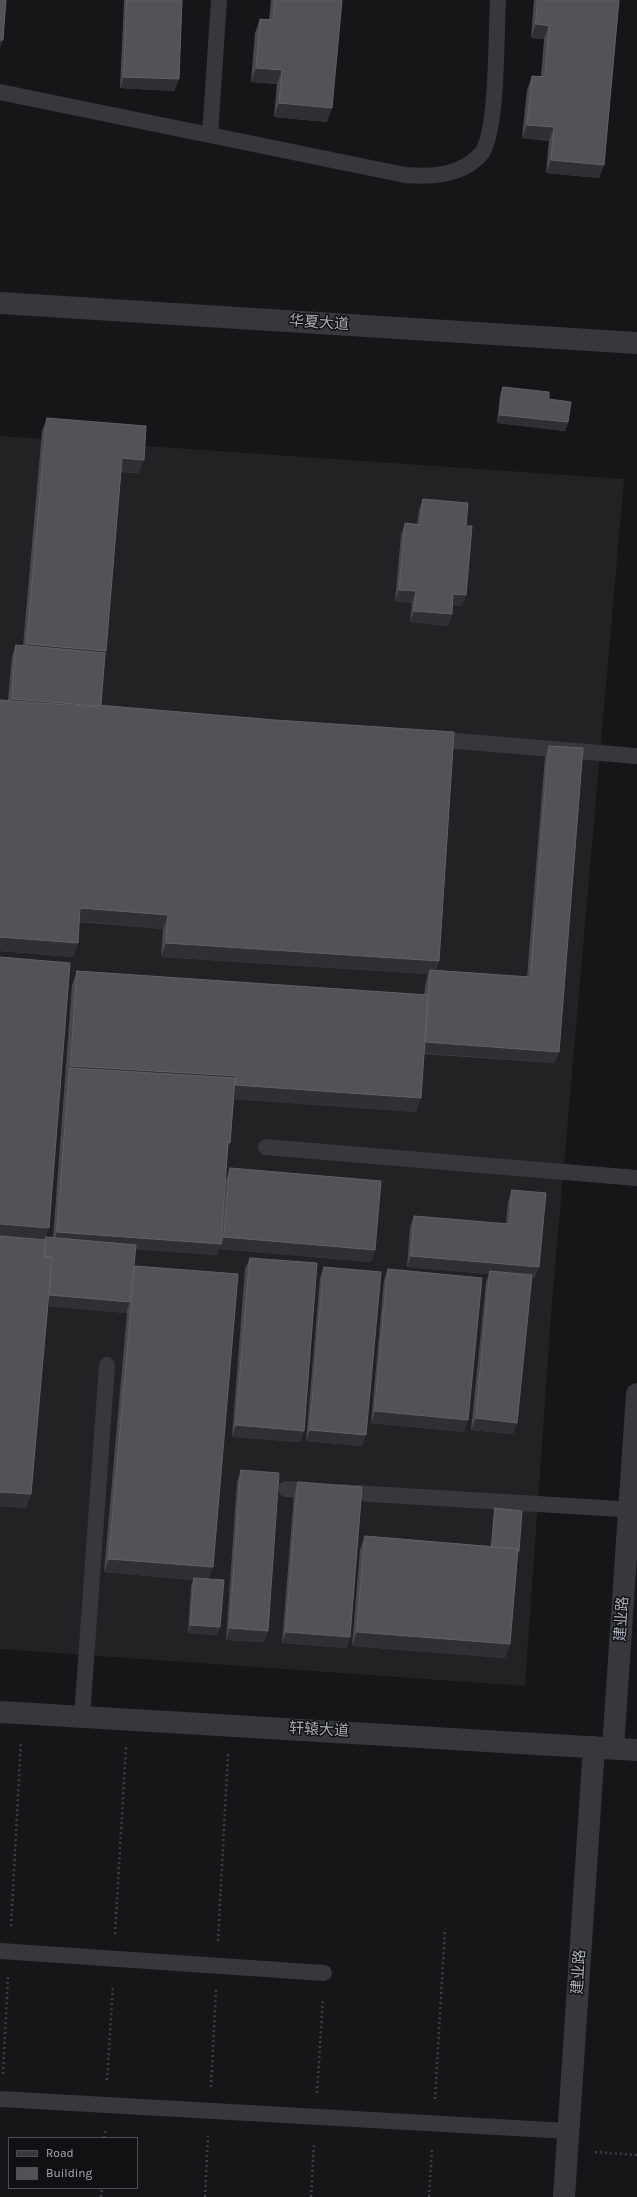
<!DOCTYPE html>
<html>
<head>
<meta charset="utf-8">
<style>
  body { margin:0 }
  #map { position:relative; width:637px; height:2197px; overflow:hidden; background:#161618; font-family:Karla,sans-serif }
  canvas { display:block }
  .legend { position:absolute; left:8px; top:2137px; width:130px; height:52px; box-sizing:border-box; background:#111113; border:1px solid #4d4f55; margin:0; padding:5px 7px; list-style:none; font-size:12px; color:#a8adb8 }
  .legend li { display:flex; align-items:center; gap:8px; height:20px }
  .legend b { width:20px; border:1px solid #4d4f55 }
</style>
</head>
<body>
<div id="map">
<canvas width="637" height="2197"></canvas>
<ul class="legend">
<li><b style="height:5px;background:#37383d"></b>Road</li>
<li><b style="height:11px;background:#525359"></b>Building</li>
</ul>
</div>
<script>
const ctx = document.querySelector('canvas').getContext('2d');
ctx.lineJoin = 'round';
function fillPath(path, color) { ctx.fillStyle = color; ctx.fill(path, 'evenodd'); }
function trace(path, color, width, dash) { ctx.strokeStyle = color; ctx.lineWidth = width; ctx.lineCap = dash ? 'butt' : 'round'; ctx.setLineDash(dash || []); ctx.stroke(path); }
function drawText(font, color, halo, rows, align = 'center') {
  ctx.font = font + ' Karla,"Noto Sans SC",sans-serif'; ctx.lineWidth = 3; ctx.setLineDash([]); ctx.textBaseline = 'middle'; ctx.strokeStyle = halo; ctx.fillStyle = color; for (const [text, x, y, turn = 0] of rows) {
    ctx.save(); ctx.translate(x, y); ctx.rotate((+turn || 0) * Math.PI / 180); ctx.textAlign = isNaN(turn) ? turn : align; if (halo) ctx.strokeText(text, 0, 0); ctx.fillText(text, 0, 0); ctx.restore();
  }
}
fillPath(new Path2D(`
  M0,436L624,479L552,1302L525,1686L0,1649Z`), '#222225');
trace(new Path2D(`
  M11,1926L21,1741
  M115,1934L126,1747
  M218,1941L228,1754
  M3,2074L8,1977
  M107,2080L113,1985
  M211,2087L216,1990
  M317,2093L323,1998
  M435,2099L445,1929
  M104,2138L105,2131
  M595,2152L637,2155
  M101,2197L102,2188
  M205,2197L208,2136
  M311,2197L314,2142
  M429,2197L432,2148`), '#3d3f44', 2.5, [2, 3]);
trace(new Path2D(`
  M0,92L405,175C432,177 461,176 481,154C498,134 496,30 498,0
  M210,135L219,0
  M433,739L637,756
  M266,1147L637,1178
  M286,1489L316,1491
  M339,1492L637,1510
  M82,1717L107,1365
  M0,1951L324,1973
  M0,2099L568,2131`), '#37383d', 16);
trace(new Path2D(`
  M0,303L637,343
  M0,1712L637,1750
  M613,1748L637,1394
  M564,2197L594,1747`), '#37383d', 22);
fillPath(new Path2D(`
  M124,0H182L179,79L174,91L120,88Z
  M271,0H342L327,122L274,117L277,84L251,82L255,33L260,19L269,20Z
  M534,0H619L604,165L599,178L546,173L549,141L522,138L527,90L532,76H541L544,39L531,38Z
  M503,387L549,399L568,422L565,431L497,423L500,395Z
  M47,418L139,473L121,472L101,705L439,961L436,970L527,977L545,757L549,746L555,1063L424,1054L416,1112L234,1099L230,1143L227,1150L221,1238L226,1180L230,1168L375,1250L371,1262L220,1249L221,1244L217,1255L136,1249L134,1267L220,1627L217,1635L188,1633L191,1586L193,1580L104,1572L127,1313H126L48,1306L31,1494L26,1508L0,1506V957L49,1228L44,1240H45L46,1237L53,1238L72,985L77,971L424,995L426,981L428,974L161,957L163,929L79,922L78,943L73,957L0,951V700H8L12,656L16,645L23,646L42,431Z
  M423,499L466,526V595L462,606L452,605V614L448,626L410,622L412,603L395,601L401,535L405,523L417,524L419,510Z
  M512,1190L535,1278H532L513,1434L471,1430L486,1282L489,1274L407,1267L410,1227L414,1216L506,1224L508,1202Z
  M250,1258L304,1431L300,1442L232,1437L245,1269Z
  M324,1267L362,1446L306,1441L320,1278Z
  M388,1269L464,1432L371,1423L384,1280Z
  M241,1470L268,1631L264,1642L226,1640L237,1482Z
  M298,1482L350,1637L346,1648L282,1643L294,1494Z
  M495,1508L519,1551L517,1555L505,1658L352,1646L360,1550L365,1536L491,1546L494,1513Z`), '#47494d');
fillPath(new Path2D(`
  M536,24L549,26L544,39L531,38Z
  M0,40H3L0,48Z
  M256,68L282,70L277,84L251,82Z
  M124,77L179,79L174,91L120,88Z
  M279,103L332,108L327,122L274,117Z
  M527,125L554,127L549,141L522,138Z
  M551,160L604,165L599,178L546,173Z
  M500,415L568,422L565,431L497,423Z
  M122,458L144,460L139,473L117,471Z
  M399,590L416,591L412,603L395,601Z
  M453,594L466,595L462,606L449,605Z
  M414,611L452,614L448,626L410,622Z
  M27,644L106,651L101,664L22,658Z
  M12,699L97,706L7,711Z
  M80,908L168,915L163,929L75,921Z
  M0,937L78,943L73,957L0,951Z
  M166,943L439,961L434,975L430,970L428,974L161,957Z
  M424,1042L559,1052L555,1063L420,1053Z
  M71,1066L236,1076L231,1090L70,1068Z
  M235,1085L421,1098L416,1112L230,1099Z
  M228,1142L230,1143L226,1154Z
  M0,1224L49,1228L44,1241L0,1238Z
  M57,1232L221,1244L217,1255L53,1244Z
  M224,1237L375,1250L371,1262L220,1249Z
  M411,1256L539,1267L535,1278L490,1274V1271L489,1274L407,1267Z
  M48,1295L130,1302L126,1313L44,1306Z
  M375,1411L468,1420L464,1432L371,1423Z
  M476,1418L517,1423L513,1434L471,1430Z
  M236,1425L304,1431L300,1442L232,1437Z
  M310,1430L366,1435L362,1446L306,1441Z
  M0,1492L31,1494L26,1508L0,1506Z
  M109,1559L213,1567L208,1581L194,1578L193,1580L104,1572Z
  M191,1625L220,1627L217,1635L188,1633Z
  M230,1628L268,1631L264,1642L226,1640Z
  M286,1632L350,1637L346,1648L282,1643Z
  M357,1632L510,1644L505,1658L352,1646Z`), '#2f3033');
const building = new Path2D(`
  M0,0H6L3,40H0Z
  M127,0H182L179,79L124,77Z
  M275,0H342L332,108L279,103L282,70L256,68L260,19L273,20Z
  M538,0H619L604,165L551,160L554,127L527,125L532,76L545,77L549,26L536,24Z
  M503,387L549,392V399L571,402L568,422L500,415Z
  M47,418L146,426L144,460L122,458L106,651L27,644Z
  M423,499L468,503L466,526H472L466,595L453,594L452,614L414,611L416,591L399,590L405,523L420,525Z
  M16,645L105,653L101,705H97V706L12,699Z
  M0,700L97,707V705L275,720L454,732L439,961L166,943L168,915L80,908L78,943L0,937Z
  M549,746L583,748L559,1052L425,1042L430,970L530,977Z
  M0,957L70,963L49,1228L0,1224Z
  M77,971L428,995L421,1098L235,1085L236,1076L71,1066Z
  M70,1068L235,1078L230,1143L228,1142L221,1244L57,1232Z
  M230,1168L381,1181L375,1250L224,1237Z
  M512,1190L546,1193L539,1267L411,1256L414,1216L509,1224Z
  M0,1236L46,1240L45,1257H52L31,1494L0,1492Z
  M46,1237L136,1245L130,1302L49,1295L52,1257H45Z
  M250,1258L317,1263L304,1431L236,1425Z
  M135,1266L238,1274L213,1567L109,1559Z
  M324,1267L381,1272L366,1435L310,1430Z
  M388,1269L482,1278L468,1420L375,1411Z
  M490,1271L532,1275L517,1423L476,1418Z
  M241,1470L279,1473L268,1631L230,1628Z
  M298,1482L362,1487L350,1637L286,1632Z
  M495,1508L522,1511L519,1551H518V1549L492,1547Z
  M365,1536L518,1549L510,1644L357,1632Z
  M194,1578L224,1580L220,1627L191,1625Z`);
fillPath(building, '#525359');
trace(building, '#5f6168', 1);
drawText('15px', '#a8adb8', '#111113', [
  ["华夏大道",319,323,4],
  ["建业路",622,1619,-86],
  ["轩辕大道",319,1730,3],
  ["建业路",579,1972,-86]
]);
</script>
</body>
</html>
